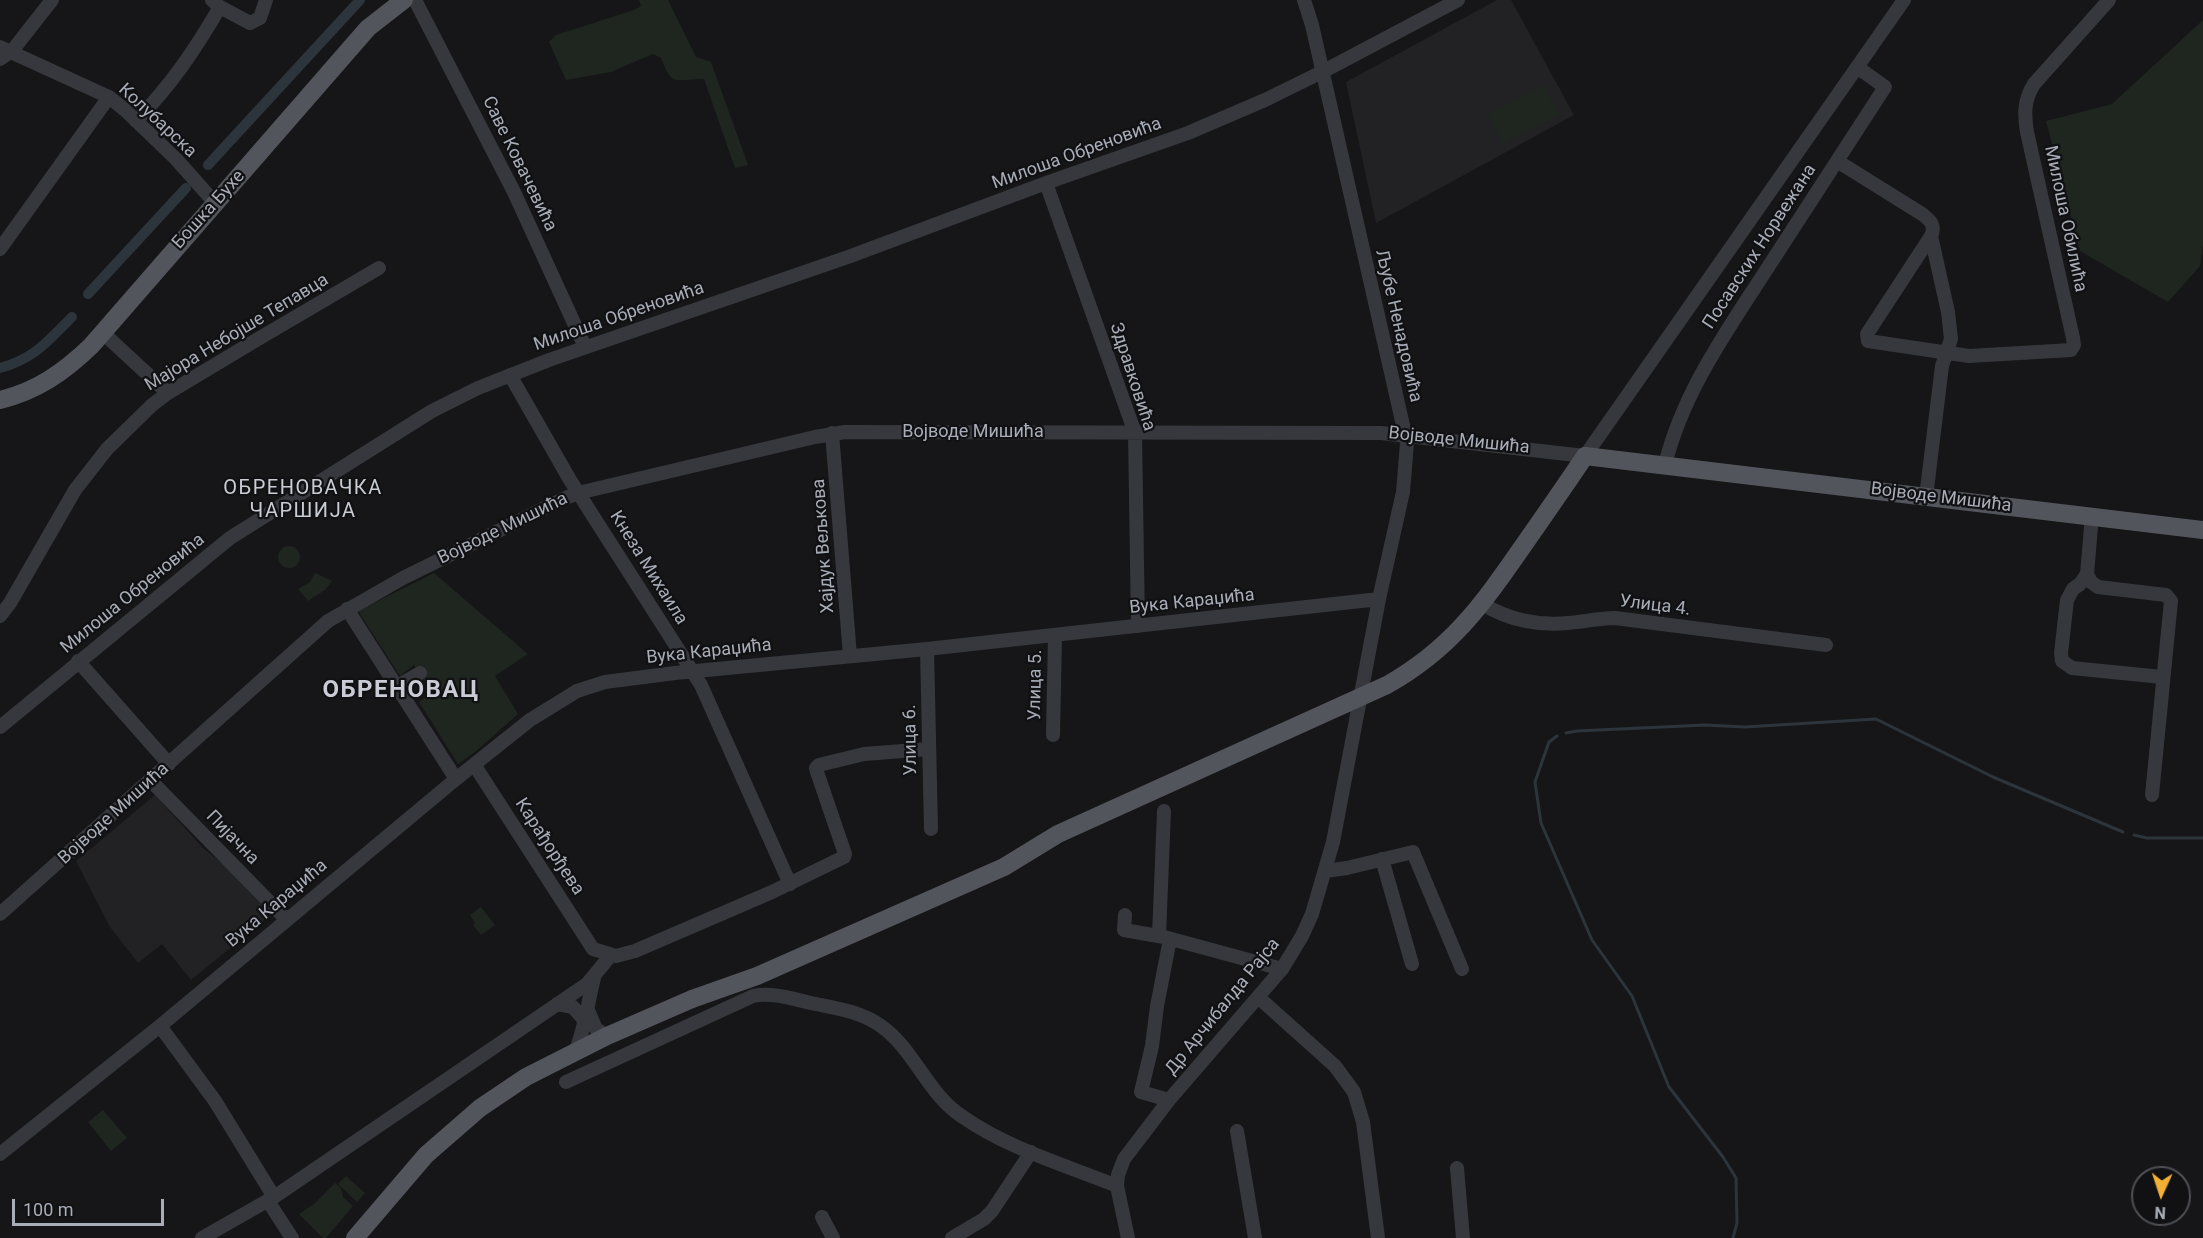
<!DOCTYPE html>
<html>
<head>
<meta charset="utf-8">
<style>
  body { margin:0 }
  #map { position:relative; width:2203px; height:1238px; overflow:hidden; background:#161618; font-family:Roboto,sans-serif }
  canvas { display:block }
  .north { position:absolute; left:2131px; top:1166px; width:60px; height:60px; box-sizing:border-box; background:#111113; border:2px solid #4d4f55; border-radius:50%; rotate:183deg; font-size:16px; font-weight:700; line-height:24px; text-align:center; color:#a8adb8 }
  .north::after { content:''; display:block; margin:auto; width:21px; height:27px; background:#f2b134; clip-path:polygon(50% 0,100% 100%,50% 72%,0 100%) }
  .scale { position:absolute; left:12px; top:1199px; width:152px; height:27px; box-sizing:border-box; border:3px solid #a8adb8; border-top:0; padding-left:8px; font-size:18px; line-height:21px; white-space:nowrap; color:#a8adb8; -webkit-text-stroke:4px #111113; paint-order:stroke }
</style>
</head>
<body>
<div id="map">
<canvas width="2203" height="1238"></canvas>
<div class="north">N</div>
<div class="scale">100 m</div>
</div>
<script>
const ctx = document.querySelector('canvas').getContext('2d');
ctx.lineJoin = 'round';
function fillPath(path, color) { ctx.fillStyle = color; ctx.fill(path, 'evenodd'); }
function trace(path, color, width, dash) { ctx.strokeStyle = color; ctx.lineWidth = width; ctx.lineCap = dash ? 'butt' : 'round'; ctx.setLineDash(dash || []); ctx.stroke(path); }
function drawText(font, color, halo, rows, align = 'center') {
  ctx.font = font + ' Roboto,sans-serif'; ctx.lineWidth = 4.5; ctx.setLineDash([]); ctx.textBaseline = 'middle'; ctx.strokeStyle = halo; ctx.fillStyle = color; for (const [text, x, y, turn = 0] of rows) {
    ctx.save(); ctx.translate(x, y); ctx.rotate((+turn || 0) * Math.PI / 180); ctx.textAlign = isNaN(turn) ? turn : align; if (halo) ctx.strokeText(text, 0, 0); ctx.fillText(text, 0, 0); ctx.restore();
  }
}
fillPath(new Path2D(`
  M1497,0H1511L1574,115L1376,223L1346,82Z
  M155,795L203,848L228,868L273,913L191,980L162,944L138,963L110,927L76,861Z`), '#222225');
fillPath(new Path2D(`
  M639,0H668L696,57L711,62L748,165L735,168L704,79C676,79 672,88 661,58L653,54L611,72L566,80L549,42L556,35L634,10L641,6Z
  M2203,20V245L2200,266L2168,302L2080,251L2046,121L2112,104Z
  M1543,85L1559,115L1503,144L1487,114Z
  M278 557a11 11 0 1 1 22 0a11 11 0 1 1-22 0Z
  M315,573L332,581L325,590L308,601L298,589L310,582Z
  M434,573L528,654L495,676L518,714L475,752L458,764L419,702L433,692L414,665L400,676L358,611Z
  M481,907L495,925L481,935L473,925L475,923L470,915Z
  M103,1110L127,1138L111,1151L88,1122Z
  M346,1176L365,1193L357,1202L338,1184Z
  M335,1183L341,1188L343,1197L353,1206L326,1238H323L299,1214L314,1204Z`), '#1e261f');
trace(new Path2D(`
  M1566,733L1577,731L1705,725L1745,727L1876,719L1993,777L2123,832
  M1557,736L1549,742L1535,782L1541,823L1592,940L1632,996L1669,1087L1723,1157L1736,1178L1737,1223L1733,1238
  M2134,835L2147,838H2203`), '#2c353c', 3);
trace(new Path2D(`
  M208,165L360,0
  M88,294L186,188
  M0,368C34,359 48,341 72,317`), '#2c353c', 10);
trace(new Path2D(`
  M212,0L220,7L250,23L260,18L266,0
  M415,0L514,192L585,347
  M0,47L109,97L125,110L176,159L216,204
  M0,59L12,51L52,0
  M136,121C172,84 194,51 220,7
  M1837,161L1922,214C1930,220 1936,225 1931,236L1948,312L1951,339L1942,366L1926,497
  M1046,183L1135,433L1138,626
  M1931,236L1867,334L1868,341L1969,356L2071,350L2074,345L2073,338L2027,132C2024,114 2024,100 2034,84L2109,0
  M0,249L109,97
  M103,333L168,393
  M510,375L570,480L701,685L790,884
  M832,433L850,656
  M1665,465C1682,395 1724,335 1763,275C1803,213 1844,150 1885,87L1857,67
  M2092,515L2087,574L2080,584L2073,589L2067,600L2061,653L2062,661L2072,668L2162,677
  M2087,574L2091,582L2098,587L2166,595L2171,601L2152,795
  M1483,604C1508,620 1539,626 1568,623C1584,622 1598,618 1615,618L1826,645
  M347,609L456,779
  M0,616L10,603L75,490L107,449L152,405L168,393L258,339L379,268
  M927,649L931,829
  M78,661L169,764
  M396,687L420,673
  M0,727L230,538L432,411L478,388L549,360L848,257L1046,183L1188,133L1265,100L1322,72L1458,0
  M1053,735L1055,636
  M475,766L593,949L616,956L635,951L772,892L844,857L845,854L817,772L816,768L819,765L864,754L929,749
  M151,781L286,919
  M1382,859L1412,964
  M1325,871L1347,868L1413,852L1462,969
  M0,914L328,621L403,578L563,499L578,493L815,437L845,432L1381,433L1585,456L1904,0
  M1125,915L1124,930L1164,937L1282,969
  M1159,936L1164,811
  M1258,997L1335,1066L1354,1092L1363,1122L1378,1238
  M557,1004L573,1007L584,1020
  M587,1008L596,1029L607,1036
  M160,1026L215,1101L274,1197L587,984L611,955
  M576,1050C585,1027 588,1002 594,978
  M566,1082L753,996C772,992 793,999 811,1003C835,1008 860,1011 881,1026C915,1050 927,1094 963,1117C1009,1149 1065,1165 1117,1186
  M1169,1100L1141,1092L1152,1046L1157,1006L1170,939
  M1237,1131L1255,1238
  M0,1154L160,1026L456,779L530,720L577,691L605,682L675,673L927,649L1379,599
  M1457,1168L1463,1238
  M268,1201L292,1238
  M822,1217L833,1238
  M202,1238L274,1197
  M952,1238L984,1219L992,1211L1031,1152
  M1128,1238L1117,1186L1118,1175L1124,1159L1169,1100L1282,969L1302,936L1312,914L1333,842L1379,599L1403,492L1407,443L1312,25L1304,0`), '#37383d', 14);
trace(new Path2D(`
  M0,400C37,391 64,372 91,346L368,28L404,0
  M355,1238L426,1155L480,1108L526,1077L607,1036L692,999L757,976L1004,867L1058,834L1387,685C1451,649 1482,605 1523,546C1544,516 1565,486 1585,456L2203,530`), '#53555c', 18);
drawText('18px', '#a8adb8', '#111113', [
  ["Колубарска",157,121,43],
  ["Милоша Обреновића",1077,154,-20],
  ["Саве Ковачевића",519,164,64],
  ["Бошка Бухе",209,210,-48],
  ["Милоша Обилића",2065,219,78],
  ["Посавских Норвежана",1760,247,-57],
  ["Милоша Обреновића",619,317,-19],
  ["Љубе Ненадовића",1398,326,77],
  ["Мајора Небојше Тепавца",237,333,-31],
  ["Здравковића",1132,377,72],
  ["Војводе Мишића",973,432],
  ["Војводе Мишића",1459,441,6],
  ["Војводе Мишића",1941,498,7],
  ["Војводе Мишића",503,529,-26],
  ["Хајдук Вељкова",824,546,-94],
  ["Кнеза Михаила",648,568,58],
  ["Милоша Обреновића",133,594,-39],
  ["Вука Караџића",1192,602,-6],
  ["Улица 4.",1655,606,7],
  ["Вука Караџића",709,652,-6],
  ["Улица 5.",1036,685,-89],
  ["Улица 6.",911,740,-91],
  ["Војводе Мишића",114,814,-42],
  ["Пијачна",232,838,46],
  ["Карађорђева",549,847,57],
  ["Вука Караџића",277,904,-40],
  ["Др Арчибалда Рајса",1223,1007,-51]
]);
ctx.letterSpacing = '1.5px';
drawText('20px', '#c9ccd4', '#111113', [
  ["ОБРЕНОВАЧКА",303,489],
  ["ЧАРШИЈА",303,512]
]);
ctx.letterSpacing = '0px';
ctx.letterSpacing = '1.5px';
drawText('bold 24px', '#c9ccd4', '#111113', [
  ["ОБРЕНОВАЦ",401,691]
]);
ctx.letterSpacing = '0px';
</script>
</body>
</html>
